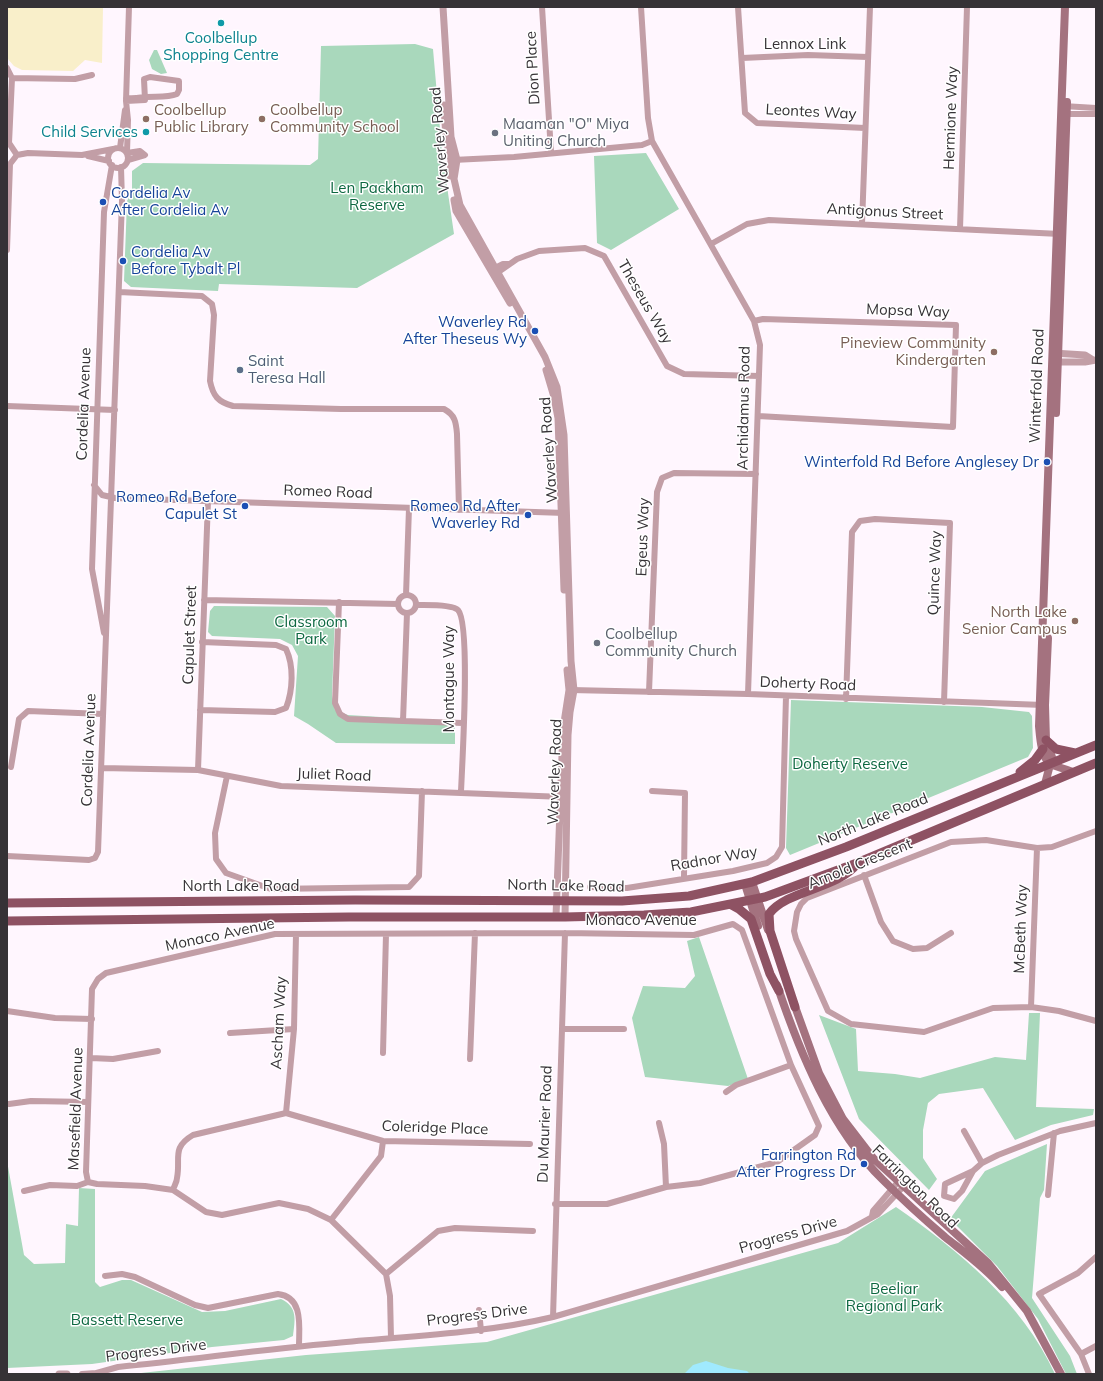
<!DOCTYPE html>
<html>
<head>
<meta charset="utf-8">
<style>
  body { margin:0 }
  #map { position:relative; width:1103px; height:1381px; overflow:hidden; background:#fff6fe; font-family:Mulish,sans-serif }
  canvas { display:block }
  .frame { position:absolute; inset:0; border:8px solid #363236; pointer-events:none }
</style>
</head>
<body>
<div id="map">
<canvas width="1103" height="1381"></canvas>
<div class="frame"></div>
</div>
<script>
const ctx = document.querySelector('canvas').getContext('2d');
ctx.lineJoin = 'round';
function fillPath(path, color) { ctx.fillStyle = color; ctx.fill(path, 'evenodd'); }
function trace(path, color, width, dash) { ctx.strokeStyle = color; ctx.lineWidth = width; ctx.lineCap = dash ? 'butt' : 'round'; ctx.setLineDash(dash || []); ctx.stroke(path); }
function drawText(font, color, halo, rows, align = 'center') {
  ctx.font = font + ' Mulish,sans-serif'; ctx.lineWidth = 3; ctx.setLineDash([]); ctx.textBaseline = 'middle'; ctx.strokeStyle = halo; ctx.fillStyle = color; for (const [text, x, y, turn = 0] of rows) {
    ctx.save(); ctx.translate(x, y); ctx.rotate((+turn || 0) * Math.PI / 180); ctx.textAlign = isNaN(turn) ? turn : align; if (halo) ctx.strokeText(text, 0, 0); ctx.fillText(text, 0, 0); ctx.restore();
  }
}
fillPath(new Path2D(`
  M415,44L433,49L442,152L454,234L357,288L219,284L218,291L131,287L124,281L127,201L132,191V171L143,163L310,165L318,159L321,46Z
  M154,50H157L167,73L161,74L152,69L149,60Z
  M646,153L679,209L611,250L597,243L594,156Z
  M214,606L327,607L335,616L332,696L335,710L348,715L397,718L455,725V744L336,743L308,724L294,716L298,656L292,645L280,639L212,636L208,632L210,611Z
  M791,700L982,707L1029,712L1032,716L1033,748L1028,757L790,855L786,848Z
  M699,937L748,1079L728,1086L645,1077L632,1018L643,986L685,988L695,976L687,941Z
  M1029,1013H1040L1036,1107L1094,1109L1093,1115L1051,1125L1015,1140L983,1088L939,1094L928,1103L923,1130V1158L937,1179L929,1190L859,1119L819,1015L856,1029L858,1071L895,1074L920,1078L995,1057L1026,1060Z
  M1047,1144L1044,1190L1040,1198L1032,1298L1070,1356L1077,1374H1066L1038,1319L997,1266L950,1219L985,1171Z
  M7,1161L24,1255L34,1264L65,1263L66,1224L78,1226L79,1188L95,1189V1282L100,1287L122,1280H131L202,1312L225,1311L281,1299C298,1307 295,1320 293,1336L284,1340L212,1347L92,1364L7,1368Z
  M896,1207C959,1251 1022,1302 1055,1374H132L306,1355L487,1342L838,1243Z`), '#a9d8bc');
fillPath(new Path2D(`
  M7,7H103L102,63L85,60L73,71L22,70L14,66L7,58Z`), '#f9efca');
fillPath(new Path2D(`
  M706,1361L728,1368L747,1371L750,1374H684L693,1365Z`), '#a0eafe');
trace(new Path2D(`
  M542,7L551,152
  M641,7L648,118L652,141L754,321L760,345L748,694
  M738,7L745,113L757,123L865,128
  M742,58L808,55L868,57
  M7,68L12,78L9,143L17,155
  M12,78L75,79L92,75
  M126,101L145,100L144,79L150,77L179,81V90L177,94C167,98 155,96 145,97C138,98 133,99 126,98
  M1063,106L1096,108
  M1064,114H1096
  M120,148L125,110
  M108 158a10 10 0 1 1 20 0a10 10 0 1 1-20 0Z
  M127,152L128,120L126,101L129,7
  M127,153L140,151L145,155L128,160
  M88,156L109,161
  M453,160L514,157L642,145L652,141
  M862,224L870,7
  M960,229L967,7
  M711,244L747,224L769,220L1060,234
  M7,250L10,164L17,155L28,153L82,155L113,149
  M491,270L503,264H508
  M494,275L517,259L539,251L585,248L604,256L667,366L684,374L759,376
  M119,292L202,296L212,304L214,315L210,381C213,396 218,402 233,406L341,409H444C455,415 456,422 457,434L459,510
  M754,321L763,319L956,325L953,427L758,416
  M7,406L115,410
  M94,485L102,495L115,498L565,513
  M398 604a9 9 0 1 1 18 0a9 9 0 1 1-18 0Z
  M406,595L409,508
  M204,600L398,604
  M339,602L335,703L340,714L348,719L403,721
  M416,605C425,605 452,604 458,610C471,624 462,765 461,792
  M407,613L403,721L463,723
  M104,633L92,569L104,212L112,165
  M571,690L748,694L1043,705
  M649,692L657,492L662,478L674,473L756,474
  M846,699L852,532L860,521L875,519L950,523L944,702
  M200,710L275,712L286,708C293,690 294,666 286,649L276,645L202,642
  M11,767L19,719L28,711L103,714
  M102,768L198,770L281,786L564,797
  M198,770L208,501
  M227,776L215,833L216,859L226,873L271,889L409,887L419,876L422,791
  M652,791L685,793L684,877
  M1096,831L1052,847L1037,848L1031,1007L1059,1011L1096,1021
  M7,856L89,860L95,858L98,852L122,201L121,167
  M864,875L881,922L893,941L913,949L927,948L951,933
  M590,887L627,888L733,871L767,863L776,857L782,847L786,696
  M1031,1007L993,1008L924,1032L851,1024L828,1011L796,939L794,931L797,912L801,904L807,898L951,842L986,840L1037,848
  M7,1011L55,1018L92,1019
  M562,1029H624
  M230,1033L294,1029
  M383,1053L386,934
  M91,1058L113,1059L158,1051
  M470,1059L475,933
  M726,1092L736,1085L791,1065
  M9,1104L31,1101L88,1102
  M286,1113L294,1029L296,934
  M659,1123L664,1144L666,1187
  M964,1131L982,1163
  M973,1171L962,1191L954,1199L944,1196L945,1184L973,1171L982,1163L998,1155L1060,1131L1096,1123
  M173,1190C174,1186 177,1182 177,1178C181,1158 171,1148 193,1135L286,1113L383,1141L530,1144
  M24,1191L50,1185L77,1186L88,1182
  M1048,1195L1054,1133
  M872,1216L873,1211L898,1182
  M331,1220L381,1156L383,1141
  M386,1274L438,1231L455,1228L533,1231
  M105,1276L122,1274L135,1277L195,1305L208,1308L278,1294C304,1297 299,1327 299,1346
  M479,1310L481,1331
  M553,1317L565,933
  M391,1338L390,1296L386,1274L331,1220L308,1209L279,1203L222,1215L206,1212L173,1190L145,1186L97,1184L88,1182L86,1172L92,989L98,979L106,973L275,934L565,933L694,935L733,924L742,930L791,1065L819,1126L815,1135L777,1162L700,1183L666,1187L607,1204H555
  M1081,1354L1096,1346
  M82,1374L96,1373
  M93,1374L118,1367C191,1360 263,1349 336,1343C408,1336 481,1334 553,1317L847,1231L878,1214L903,1187
  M1089,1374L1081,1354L1039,1294L1078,1273L1096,1257`), '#c29ea6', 6);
trace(new Path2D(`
  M443,7L451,137L457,160L454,179L460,205L545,357L557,387L564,435L571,661L574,690L570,712L568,735L565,917
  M444,105L446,139L451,160L450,176
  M454,200L456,211L510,303
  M1053,353L1085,355L1093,360
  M1053,362H1085L1096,360
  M546,370L554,397L558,418L564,590
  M556,917L563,729L569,690L567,670
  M59,1374H67`), '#c29ea6', 7);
trace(new Path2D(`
  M1065,7L1039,726C1040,736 1041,756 1049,763C1055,767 1066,769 1073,772
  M1056,413L1067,102
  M1045,784L1052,757L1046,740L1045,705L1048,638
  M752,882L768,930
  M745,884L758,926
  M777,985C800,1053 831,1129 883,1180C903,1200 924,1219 945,1237C965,1253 986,1268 1002,1287
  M793,1001L819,1073L843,1119L873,1158L988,1263L1027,1311L1061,1374`), '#a4727f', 8);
trace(new Path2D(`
  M1046,740L1056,749L1075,753
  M1020,772L1035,760L1043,749
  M7,903L355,900L622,901L689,896L752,882L846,847L1096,745
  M730,904L739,909L751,919L770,974L779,991
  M7,921L349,917H565L644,915L691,912L765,897L857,863L1096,763
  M795,1007L770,931L769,914C787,890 837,889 857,864`), '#8e5263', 9);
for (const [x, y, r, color] of [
  [221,23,4,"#0f9aa8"],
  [146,119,4,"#8d6e63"],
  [262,119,4,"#8d6e63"],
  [146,132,4,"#0f9aa8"],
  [495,133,4,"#6b7280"],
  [103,202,4,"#1a4fb4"],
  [123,261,4,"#1a4fb4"],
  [535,331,4,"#1a4fb4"],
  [994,352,4,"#8d6e63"],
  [240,370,4,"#5c6f8a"],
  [1047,462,4,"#1a4fb4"],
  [245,506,4,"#1a4fb4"],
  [528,515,4,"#1a4fb4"],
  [1075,621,4,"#8d6e63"],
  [597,643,4,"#6b7280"],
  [864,1164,4,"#1a4fb4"]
]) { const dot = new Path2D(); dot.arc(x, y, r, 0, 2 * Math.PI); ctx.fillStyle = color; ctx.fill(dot); trace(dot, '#fff', 1.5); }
drawText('15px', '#0d838f', '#fff', [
  ["Coolbellup",221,38],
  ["Shopping Centre",221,55],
  ["Child Services",138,132,"right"]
]);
drawText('15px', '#363236', '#fff', [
  ["Lennox Link",805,44],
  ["Dion Place",533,68,-93],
  ["Leontes Way",811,112,3],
  ["Hermione Way",951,118,-88],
  ["Waverley Road",440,140,-95],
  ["Antigonus Street",885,212,3],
  ["Theseus Way",645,302,60],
  ["Mopsa Way",908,311,2],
  ["Winterfold Road",1037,386,-88],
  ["Cordelia Avenue",84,404,-88],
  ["Archidamus Road",744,408,-89],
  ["Waverley Road",549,450,-94],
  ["Romeo Road",328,492,2],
  ["Egeus Way",643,537,-88],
  ["Quince Way",935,573,-88],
  ["Capulet Street",190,635,-88],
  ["Montague Way",449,679,-90],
  ["Doherty Road",808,684,2],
  ["Cordelia Avenue",89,750,-88],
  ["Waverley Road",555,772,-88],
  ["Juliet Road",334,775,2],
  ["North Lake Road",873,820,-22],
  ["Radnor Way",714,859,-10],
  ["Arnold Crescent",860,864,-22],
  ["North Lake Road",241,886],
  ["North Lake Road",566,886,1],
  ["Monaco Avenue",641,920],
  ["McBeth Way",1021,929,-88],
  ["Monaco Avenue",220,935,-12],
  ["Ascham Way",279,1023,-87],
  ["Masefield Avenue",76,1109,-88],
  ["Du Maurier Road",545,1124,-88],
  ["Coleridge Place",435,1128,2],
  ["Farrington Road",915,1187,44],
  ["Progress Drive",788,1235,-16],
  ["Progress Drive",477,1315,-7],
  ["Progress Drive",156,1351,-7]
]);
drawText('15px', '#785e54', '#fff', [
  ["Coolbellup",154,110],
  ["Public Library",154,127],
  ["Coolbellup",270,110],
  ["Community School",270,127],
  ["Pineview Community",986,343,"right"],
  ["Kindergarten",986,360,"right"],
  ["North Lake",1067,612,"right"],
  ["Senior Campus",1067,629,"right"]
], 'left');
drawText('15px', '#5b616d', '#fff', [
  ["Maaman \"O\" Miya",503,124],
  ["Uniting Church",503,141],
  ["Coolbellup",605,634],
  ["Community Church",605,651]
], 'left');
drawText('15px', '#0c6740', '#fff', [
  ["Len Packham",377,188],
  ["Reserve",377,205],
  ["Classroom",311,622],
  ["Park",311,639],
  ["Doherty Reserve",850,764],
  ["Beeliar",894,1289],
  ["Regional Park",894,1306],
  ["Bassett Reserve",127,1320]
]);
drawText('15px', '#164399', '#fff', [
  ["Cordelia Av",111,193,"left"],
  ["After Cordelia Av",111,210,"left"],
  ["Cordelia Av",131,252,"left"],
  ["Before Tybalt Pl",131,269,"left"],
  ["Waverley Rd",527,322],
  ["After Theseus Wy",527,339],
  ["Winterfold Rd Before Anglesey Dr",1039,462],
  ["Romeo Rd Before",237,497],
  ["Capulet St",237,514],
  ["Romeo Rd After",520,506],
  ["Waverley Rd",520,523],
  ["Farrington Rd",856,1155],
  ["After Progress Dr",856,1172]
], 'right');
drawText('15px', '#4e5e75', '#fff', [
  ["Saint",248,361],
  ["Teresa Hall",248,378]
], 'left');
</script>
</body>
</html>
